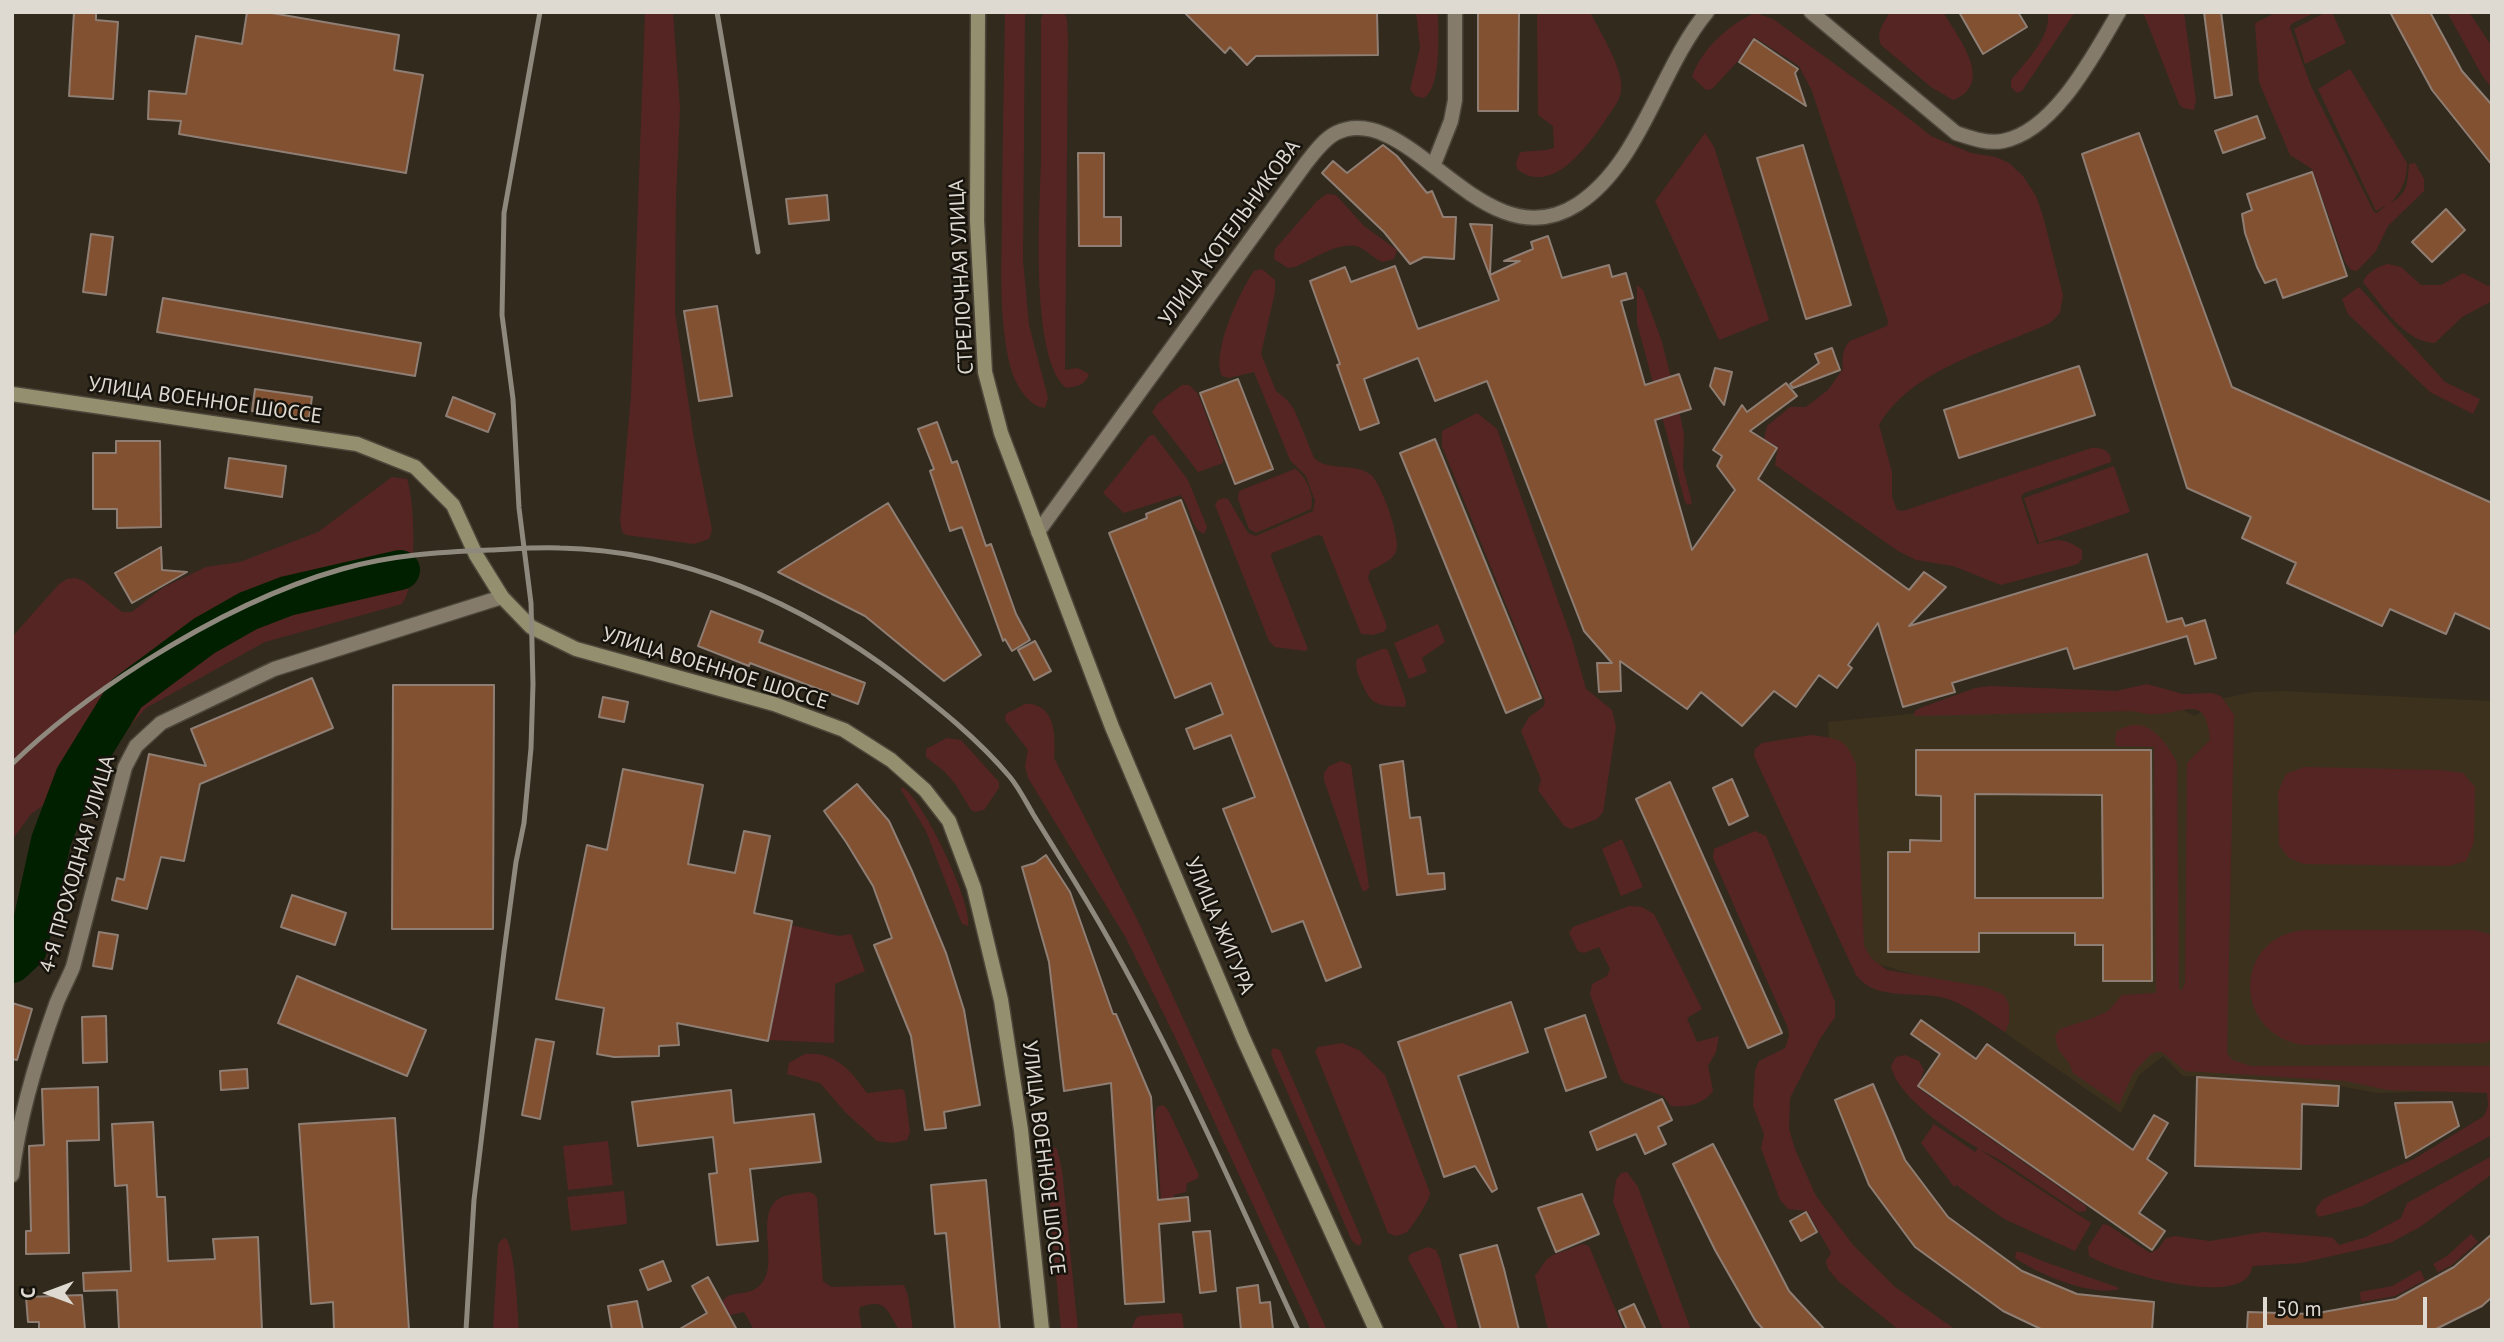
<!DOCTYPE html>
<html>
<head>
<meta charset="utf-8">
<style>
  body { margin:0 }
  #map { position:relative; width:2504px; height:1342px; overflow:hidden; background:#322a1d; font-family:"PT Sans",sans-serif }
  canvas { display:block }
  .frame { position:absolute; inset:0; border:14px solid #dedad1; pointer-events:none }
  .north { position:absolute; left:14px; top:1258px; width:70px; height:70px; -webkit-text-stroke:5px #17140d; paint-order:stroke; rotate:270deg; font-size:19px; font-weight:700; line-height:28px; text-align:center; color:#dedad1 }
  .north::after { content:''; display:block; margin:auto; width:24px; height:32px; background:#dedad1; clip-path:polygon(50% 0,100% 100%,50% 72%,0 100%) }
  .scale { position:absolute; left:2263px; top:1297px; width:164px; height:32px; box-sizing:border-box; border:4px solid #dedad1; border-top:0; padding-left:9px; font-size:21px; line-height:24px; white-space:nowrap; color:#dedad1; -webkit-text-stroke:5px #17140d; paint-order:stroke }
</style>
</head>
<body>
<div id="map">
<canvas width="2504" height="1342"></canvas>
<div class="frame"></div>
<div class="north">С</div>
<div class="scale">50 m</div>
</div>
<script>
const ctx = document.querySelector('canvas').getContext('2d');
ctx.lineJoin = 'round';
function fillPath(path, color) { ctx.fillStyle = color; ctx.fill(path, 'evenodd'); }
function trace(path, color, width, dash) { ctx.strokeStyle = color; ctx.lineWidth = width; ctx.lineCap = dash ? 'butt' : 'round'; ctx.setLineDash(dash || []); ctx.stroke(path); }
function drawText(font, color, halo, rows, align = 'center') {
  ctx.font = font + ' "PT Sans",sans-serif'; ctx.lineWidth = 5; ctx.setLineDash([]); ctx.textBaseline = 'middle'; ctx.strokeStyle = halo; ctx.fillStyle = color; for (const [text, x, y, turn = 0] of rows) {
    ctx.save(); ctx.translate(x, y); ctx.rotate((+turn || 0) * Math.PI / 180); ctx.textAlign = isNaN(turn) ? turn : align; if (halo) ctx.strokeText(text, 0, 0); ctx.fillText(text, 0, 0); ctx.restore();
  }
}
fillPath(new Path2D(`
  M2283,691L2492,701V1090L2377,1093L2339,1086L2183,1076L2163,1056L2139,1075L2121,1113L2015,1040L1938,982L1868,961L1861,945L1829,743L1828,722L1919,713L2176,707L2195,716L2220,699L2253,692Z`), '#3c311d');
fillPath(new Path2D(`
  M645,12H673L680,108L676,198L675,312L694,440L712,530L709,539L694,544L626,535L622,532L620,520L631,396Z
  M1005,12H1025L1023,260L1029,325L1048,398L1045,408C1030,407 1018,388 1013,375C999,334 1001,270 1002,226C1002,155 1004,84 1005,12Z
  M1044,12H1063L1067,18L1068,39L1065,370L1078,368L1089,374C1084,386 1078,386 1066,388C1029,357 1040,206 1041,158C1041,112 1041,66 1041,19Z
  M1416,12H1438C1438,32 1442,86 1424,98L1415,96L1410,89L1420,48Z
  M1537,12H1590C1600,32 1625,71 1621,92C1619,103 1610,112 1605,121C1587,146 1552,197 1517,169L1516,163L1520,152L1546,150L1554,148L1553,126L1538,115Z
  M1890,12H1943C1958,37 1996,84 1953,100L1931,87L1881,45C1876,32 1883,24 1890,12Z
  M2048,12H2075L2022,91L2017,93L2011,87V80C2026,61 2051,38 2048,12Z
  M2143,12H2184L2196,100L2194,110L2183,108L2179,104Z
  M2277,12H2316L2291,24L2290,28L2311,86L2374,212L2377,213L2387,205L2376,211L2318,89L2350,69L2407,163C2407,180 2402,190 2391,203C2409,192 2407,183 2409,164L2415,163L2424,179V191L2388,226L2376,251L2357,271L2351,270L2345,262L2312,169L2290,155L2259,82L2255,23Z
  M2326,12H2332L2346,43L2305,64L2294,29Z
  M2447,12H2469L2492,47V88L2483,77Z
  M1755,13L1773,19L1898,110L1931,136L1971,153L1996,157L2009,163L2023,176L2036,196L2043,216L2063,295L2060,313L2050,323C1994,349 1911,369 1879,425L1892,472V497L1897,510L1903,511L2091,448C2101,447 2112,451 2111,462L2024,493L2021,497L2037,544C2057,539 2064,537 2082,550V559L2078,564L2001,585L1953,566L1916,560L1898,551L1775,465L1778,447L1764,439L1767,426L1790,407H1806L1828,390L1843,369C1842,358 1842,349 1850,341L1887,326L1888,321L1812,91L1799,66L1754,37L1738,61L1712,89L1706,90L1692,77C1701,50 1729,24 1755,13Z
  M1705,133L1714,147L1769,320L1719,340L1655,201Z
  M1327,194L1336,195L1364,226L1397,250L1394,259L1383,262C1374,259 1368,251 1359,247C1340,240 1312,260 1295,267L1288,268L1274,259L1275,249L1317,201Z
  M2388,264L2401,267L2421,285H2441L2463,273L2488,286L2492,284V301L2462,317L2435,343C2404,342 2381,304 2363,282C2366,273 2378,266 2388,264Z
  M1262,269L1275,280V292L1261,354L1276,391L1287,400L1294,409L1314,458C1328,472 1354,462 1371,475C1381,483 1402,540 1396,552C1392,561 1378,566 1370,571L1368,578L1387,626L1385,631L1373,635L1361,634L1322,536L1317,535L1272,553L1271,557L1308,649L1305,651L1275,647L1269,641L1215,505L1218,500L1224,498L1228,499L1248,533L1256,536L1313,511L1315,501L1306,476L1290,460L1254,372L1229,378L1222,376C1211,353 1240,291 1254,271Z
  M1637,285L1643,290L1662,342L1679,410L1684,435L1683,468L1692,503L1688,505L1685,502L1637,323Z
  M2359,287L2445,382L2480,399L2473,414L2430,392L2348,314L2342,299Z
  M1182,385H1189L1198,394L1223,459V463L1198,472L1152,412L1158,403Z
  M1477,413L1497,429L1572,640L1586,689L1612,710L1616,727L1603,812L1597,819L1571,829L1564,826L1538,790L1541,779L1521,731L1529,717L1543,707L1545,701L1442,446V431Z
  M1154,435L1188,480L1207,527L1204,534C1190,529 1191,505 1180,495L1124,513L1103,493L1149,436Z
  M2114,466L2130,512L2039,543L2024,498Z
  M1295,469C1306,475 1315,497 1311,509L1256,533L1249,529L1238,499L1239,491Z
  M392,477L407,479C415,504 418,583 402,604L265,642L146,708L116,741L103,773L85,786L45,804L31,814L12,840V637L59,584L67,579L75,578L84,581L122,612H132L164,587L206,567L240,562L318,532Z
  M1438,624L1445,642L1422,658L1427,672L1409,679L1394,643Z
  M1382,649H1387L1389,653L1406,701L1405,707C1378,706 1371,706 1361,681C1357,672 1355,667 1357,659Z
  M2147,684L2183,694L2212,693L2221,696L2234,715L2227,1053L2232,1060L2251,1066H2492V1135L2362,1206L2319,1217L2316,1213V1208L2323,1199L2414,1159L2484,1116L2488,1106L2487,1093L2387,1090L2346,1081L2185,1071L2162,1052H2156L2150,1055L2133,1073L2119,1105L2073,1073L2069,1063L2058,1049L2055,1036L2060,1029L2093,1018L2108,1011L2122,995L2155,993L2156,991L2154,747L2116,746L2115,740L2117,731C2147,713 2164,740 2177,762L2179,989L2182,990L2185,983L2187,763L2210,740C2206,692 2186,714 2154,714C2147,715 2139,712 2132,711L1914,716L1915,711L1920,708L1975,688L1990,686L2116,691Z
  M1025,704C1055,702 1056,736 1054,758L1140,925L1327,1330H1311L1177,1041L1126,938L1028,778L1025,766L1028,750L1005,720L1006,714Z
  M1811,735C1838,739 1845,737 1856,764L1864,946L1872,959L1887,970L1985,987L2004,995L2009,1004V1023L2005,1032C1986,1020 1968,1006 1948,999C1918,989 1877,1003 1856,975L1754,756L1755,749L1762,743Z
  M947,738L961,740L999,782V788L984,810L975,812L971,810L956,785L944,771L926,757V749Z
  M1341,761L1351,765L1367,872L1369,887L1366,891H1363L1361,887L1324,780V773L1329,766Z
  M2304,767L2441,770L2463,773L2475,787L2474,842L2466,861L2449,866L2304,864L2289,858L2279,845L2278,792L2286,774Z
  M902,787C922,797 973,904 968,926L962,924L926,831L901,790Z
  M1755,831L1766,836L1835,1002V1017L1820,1039L1790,1098L1789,1129L1795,1149L1816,1196L1854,1246L1895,1287L1956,1330H1899L1839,1282L1828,1269L1826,1261L1831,1253L1807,1211L1788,1209L1780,1200L1761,1148L1764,1134L1753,1106L1755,1071L1759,1061L1785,1048L1789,1036L1788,1028L1713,858L1714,849Z
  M1622,839L1643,887L1621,896L1602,849Z
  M1629,906L1642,907L1654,914L1702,1009L1687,1018L1697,1042L1719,1036L1716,1052L1708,1066L1713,1091C1704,1104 1687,1108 1671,1106L1663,1096L1625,1083L1620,1078L1590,994L1592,984L1607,976L1610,969L1599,947L1584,953L1578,951L1569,933L1573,927Z
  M791,925L839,936L851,934L865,971L835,984L834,1043L769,1040Z
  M2305,930H2475L2492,935V1040L2483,1043L2305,1045C2232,1036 2232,936 2305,930Z
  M1342,1043L1359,1050L1385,1075L1430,1193C1430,1200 1412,1227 1407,1232C1404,1234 1399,1235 1396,1236L1388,1233L1315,1051L1318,1047Z
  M1273,1048L1280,1050L1361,1238L1362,1242L1358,1246L1352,1241L1273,1059L1271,1053Z
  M805,1054C835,1051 851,1071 867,1093L902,1089L905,1093L910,1132L907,1140L893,1143L877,1141L846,1113L820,1083L787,1074L789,1063Z
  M1905,1055L1919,1061L1924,1070L1918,1088L2086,1206V1211L2078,1212L2000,1160L1979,1149L2091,1223L2075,1251L2004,1219L1956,1185L1954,1187L1921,1143L1934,1124L1975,1152L1978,1148C1952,1133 1897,1097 1891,1066L1896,1057Z
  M1163,1105L1168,1110L1199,1175L1197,1179L1187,1183L1186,1192L1174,1195V1211L1162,1215L1155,1113L1157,1107Z
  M608,1141L613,1185L568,1190L563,1146Z
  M1053,1147L1057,1149L1062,1170L1078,1330H1061L1045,1153Z
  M2492,1156V1174L2420,1227L2390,1243L2301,1263L2254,1266L2252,1267C2246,1311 2114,1272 2089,1256L2088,1247L2103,1224L2108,1225L2150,1253L2158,1249L2165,1239L2174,1236L2210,1241L2263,1232L2327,1237L2333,1238L2339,1245L2366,1237L2401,1218L2407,1203Z
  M1627,1172L1638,1187L1691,1330H1663L1613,1202L1616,1180L1621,1173Z
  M624,1191L627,1224L571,1231L567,1197Z
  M809,1192L814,1194L817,1198L823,1281L831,1287L904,1285L908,1296L913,1330H899C887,1310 886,1298 860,1307L859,1312L862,1330H754L744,1312L726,1316L722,1306L724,1299C736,1289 749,1298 762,1283C780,1262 752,1211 782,1197C790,1194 800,1193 809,1192Z
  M2471,1234L2478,1242L2452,1265L2438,1272L2433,1264L2447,1256Z
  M506,1238C516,1254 517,1309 519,1330H493L498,1245L501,1240Z
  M1583,1244L1589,1246L1624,1330H1548L1535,1276L1546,1260L1553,1255Z
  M1428,1247L1436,1250L1440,1259L1458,1330H1446L1408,1259L1410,1254Z
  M2016,1252H2021L2045,1262L2117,1287L2119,1289C2092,1297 2038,1274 2015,1258Z
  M2420,1270L2425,1280L2395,1296L2361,1302L2360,1292L2392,1286Z
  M1178,1313L1182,1314L1184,1330H1134L1132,1328L1136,1318L1140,1316Z`), '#552524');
trace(new Path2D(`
  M12,963L27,949L51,841L75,777L126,694L204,636L248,611L287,596L400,570`), '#002000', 40);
const building = new Path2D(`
  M74,12H96V20L118,22L113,99L69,96Z
  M247,12H266L399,35L394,70L423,75L406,173L179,134L181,121L148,119L149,91L186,94L196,36L242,44Z
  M1184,12H1377L1378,55L1256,56L1247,65L1230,47L1225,53Z
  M1478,12H1519L1518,111H1478Z
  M1959,12H2018L2027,27L1983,54Z
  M2204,12H2221L2232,95L2215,98Z
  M2390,12H2430L2462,71L2492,105V165L2432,90Z
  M1754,39L1798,69L1795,73L1806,106L1739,62Z
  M2257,116L2265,138L2223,153L2215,131Z
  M2139,133L2232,387L2492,503V630L2455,613L2446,634L2390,609L2382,626L2287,583L2296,563L2242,538L2251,517L2187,488L2082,154Z
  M1383,145L1397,156L1427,193L1432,191L1443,217H1456L1454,259L1424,257L1410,264L1384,232L1322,173L1333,161L1347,173Z
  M1803,145L1851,305L1806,319L1757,158Z
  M1078,153H1104V217H1121V246H1079Z
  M2312,172L2347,276L2283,298L2276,279L2265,283L2257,267L2245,233L2242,214L2252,210L2247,194Z
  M827,195L829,220L789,224L786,199Z
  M2446,209L2465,230L2432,262L2412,242Z
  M1470,224L1492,225L1490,275L1520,261H1504L1533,249L1531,242L1548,236L1562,278L1609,265L1612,277L1626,273L1633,298L1621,301L1645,385L1679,374L1691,409L1655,420L1692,550L1735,490L1717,466L1722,456L1713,450L1742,405L1747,412L1786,383L1797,396L1750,431L1777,448L1758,479L1909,590L1924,572L1946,587L1909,626L2147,554L2167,622L2182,618L2185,626L2205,620L2216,658L2195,664L2187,636L2074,669L2067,648L1952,683L1955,692L1903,707L1878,623L1848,665L1852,668L1837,688L1819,675L1796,707L1774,691L1742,726L1701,692L1687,709L1620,661L1621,691L1599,692L1597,663H1612L1584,631L1487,381L1435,401L1418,358L1364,379L1379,423L1360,430L1337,365L1340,364L1310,281L1345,267L1351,282L1395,266L1418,329L1460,314L1499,300Z
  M91,234L113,237L106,295L83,292Z
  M163,298L421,343L415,376L157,332Z
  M717,306L732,396L699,401L684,311Z
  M1832,348L1840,370L1793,388L1790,384L1819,363L1815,354Z
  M2079,366L2095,415L1959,458L1944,410Z
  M1715,368L1732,372L1724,405L1710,386Z
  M1238,379L1273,469L1235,484L1200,393Z
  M255,389L312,397L309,418L252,411Z
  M453,397L495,414L488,432L446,416Z
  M937,422L952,463L957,461L986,546L991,544L1016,614L1030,640L1012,651L1005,639L1003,641L962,527L950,531L930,471L934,469L918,429Z
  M1435,439L1541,698L1506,713L1400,453Z
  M116,441H160L161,527L117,528V509H93V453H116Z
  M229,458L286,466L282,497L225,488Z
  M1181,500L1361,967L1326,981L1303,921L1272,932L1223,809L1255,797L1231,735L1194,749L1186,729L1223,714L1211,683L1175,698L1109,533L1147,518L1146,514Z
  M888,503L981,655L944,681L865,616L778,572Z
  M161,547L162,570L187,572L132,603L115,573Z
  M711,611L763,631L759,642L865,683L858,704L750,663L749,666L698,646Z
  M1035,641L1051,671L1034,680L1018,650Z
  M312,678L333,728L200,784L184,861L161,857L147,909L112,900L117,878L124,880L149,754L206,766L191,729Z
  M393,685H494L493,929H392Z
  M603,697L628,702L624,722L599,717Z
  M1916,750H2151L2152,981H2103V945H2075V933H1979V952H1888V852H1910V840L1941,841V796L1916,795ZM1975,794L2102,795L2103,898H1975Z
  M1403,761L1410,818L1420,817L1428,874L1444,873L1445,889L1397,895L1380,765Z
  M623,769L703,785L688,864L735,873L744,831L770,836L754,913L792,921L768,1041L677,1023L679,1045L659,1046V1056L614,1057L597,1054L604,1008L556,999L587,845L607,850Z
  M1732,779L1748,816L1729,825L1713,788Z
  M1670,782L1782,1033L1748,1048L1636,799Z
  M857,784L889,821L912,871L946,953L964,1010L980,1105L944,1112L946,1128L925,1130L911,1036L874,945L892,938L873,886L846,842L824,811Z
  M1046,855L1070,892L1113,1014H1116L1151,1097L1158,1200L1188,1197L1190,1221L1159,1224L1164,1302L1125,1304L1111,1083L1064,1091L1049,962L1022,867L1035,863Z
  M292,895L346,913L335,945L281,927Z
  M99,932L118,935L112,969L93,966Z
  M297,976L426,1030L407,1076L278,1023Z
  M1511,1002L1528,1052L1458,1076L1497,1189L1492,1192L1475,1166L1444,1177L1398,1042Z
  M12,1003L32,1009L17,1060L12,1059Z
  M1585,1015L1606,1077L1566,1091L1545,1029Z
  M106,1016L107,1062L83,1063L82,1017Z
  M1921,1020L1976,1059L1987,1044L2133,1150L2154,1115L2168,1123L2147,1159L2167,1173L2139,1213L2165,1231L2152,1250L1918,1086L1940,1054L1911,1034Z
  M536,1039L554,1042L540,1119L522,1115Z
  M247,1069L248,1088L221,1090L220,1071Z
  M2197,1077L2339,1086L2338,1106L2302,1104L2301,1169L2195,1166Z
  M1873,1084L1905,1160L1948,1217L2022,1271L2077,1294L2154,1302L2152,1330H2043L2003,1311L1915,1247L1869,1185L1835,1100Z
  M98,1087L99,1140L67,1141L69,1253L26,1254V1231H31L29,1146L44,1145L42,1089Z
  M731,1090L734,1123L814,1114L821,1162L750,1169L758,1241L717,1245L709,1174L717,1173L713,1137L638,1146L632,1102Z
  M1662,1099L1672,1120L1658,1127L1666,1144L1645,1154L1636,1134L1597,1150L1590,1132Z
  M2452,1102L2459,1126L2406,1158L2395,1103Z
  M395,1118L409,1330H334L333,1302L311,1304L299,1124Z
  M153,1122L157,1197H165L168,1261L215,1259L213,1239L258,1237L262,1330H119L117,1290L84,1291L83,1273L131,1271L127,1185L115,1186L112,1124Z
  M1713,1144L1789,1291L1825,1330H1764L1755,1320L1715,1250L1673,1164Z
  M986,1180L1000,1330H955L946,1233L935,1234L931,1185Z
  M1582,1194L1599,1234L1556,1252L1538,1208Z
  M1806,1212L1817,1232L1801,1241L1790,1221Z
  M1210,1231L1216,1291L1200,1293L1193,1232Z
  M2492,1234V1297L2482,1306L2434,1330H2247L2248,1312L2312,1314L2396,1299L2454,1267Z
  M1497,1245L1504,1269L1519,1330H1481L1460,1255Z
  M663,1261L671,1281L648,1290L640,1270Z
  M708,1277L737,1330H678L707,1313L692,1286Z
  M1258,1285L1260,1303L1270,1302L1273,1330H1241L1237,1288Z
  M82,1295L85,1330H39V1322H28L26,1297Z
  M637,1301L643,1330H612L608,1306Z
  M1634,1304L1646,1330H1627L1619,1311Z`);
fillPath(building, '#815132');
trace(building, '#8f7e74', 2);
const minor = new Path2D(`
  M1811,12L1956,133C1971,138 1987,144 2003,141C2055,131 2094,54 2119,12
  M1434,164L1451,121L1455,100V12
  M1038,532L1306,163C1314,153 1324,139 1336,133C1410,97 1483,266 1578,204C1641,163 1660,68 1707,12
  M12,1175C19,1116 37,1057 57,1002C62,990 68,979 73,967L125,767L136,746L161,723L274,669L502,597`);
const secondary = new Path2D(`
  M978,12L977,221L985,372L1001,433L1112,727L1244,1040L1376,1330
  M12,394L357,444L415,467L453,505L476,555L502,597L531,627L576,649L774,704L844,730L891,760L925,790L949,821L974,888L1001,1000L1021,1130L1042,1330`);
trace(minor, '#4d473b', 17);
trace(secondary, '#4d473b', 17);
trace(minor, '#847b6b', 14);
trace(secondary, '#94906f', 14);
trace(new Path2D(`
  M717,12L758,252
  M12,764C52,725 97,692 144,662C206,623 271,589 342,569C391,555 439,552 490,550C513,549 537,547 560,548C683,550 803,604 899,677C939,708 977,738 1010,777C1019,788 1026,802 1033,814C1047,837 1061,859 1075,882C1162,1024 1228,1178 1298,1330
  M466,1330L474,1200L504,952L516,862L524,823L531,748L533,684L531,603L519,508L513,399L502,315L504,213L540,12`), '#8e887d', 5);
drawText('21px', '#dedad1', '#17140d', [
  ["УЛИЦА КОТЕЛЬНИКОВА",1230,233,-54],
  ["СТРЕЛОЧНАЯ УЛИЦА",962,277,-93],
  ["УЛИЦА ВОЕННОЕ ШОССЕ",205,401,8],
  ["УЛИЦА ВОЕННОЕ ШОССЕ",715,669,17],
  ["4-Я ПРОХОДНАЯ УЛИЦА",78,864,-74],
  ["УЛИЦА ЖИГУРА",1219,926,67],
  ["УЛИЦА ВОЕННОЕ ШОССЕ",1043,1158,83]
]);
</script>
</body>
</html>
